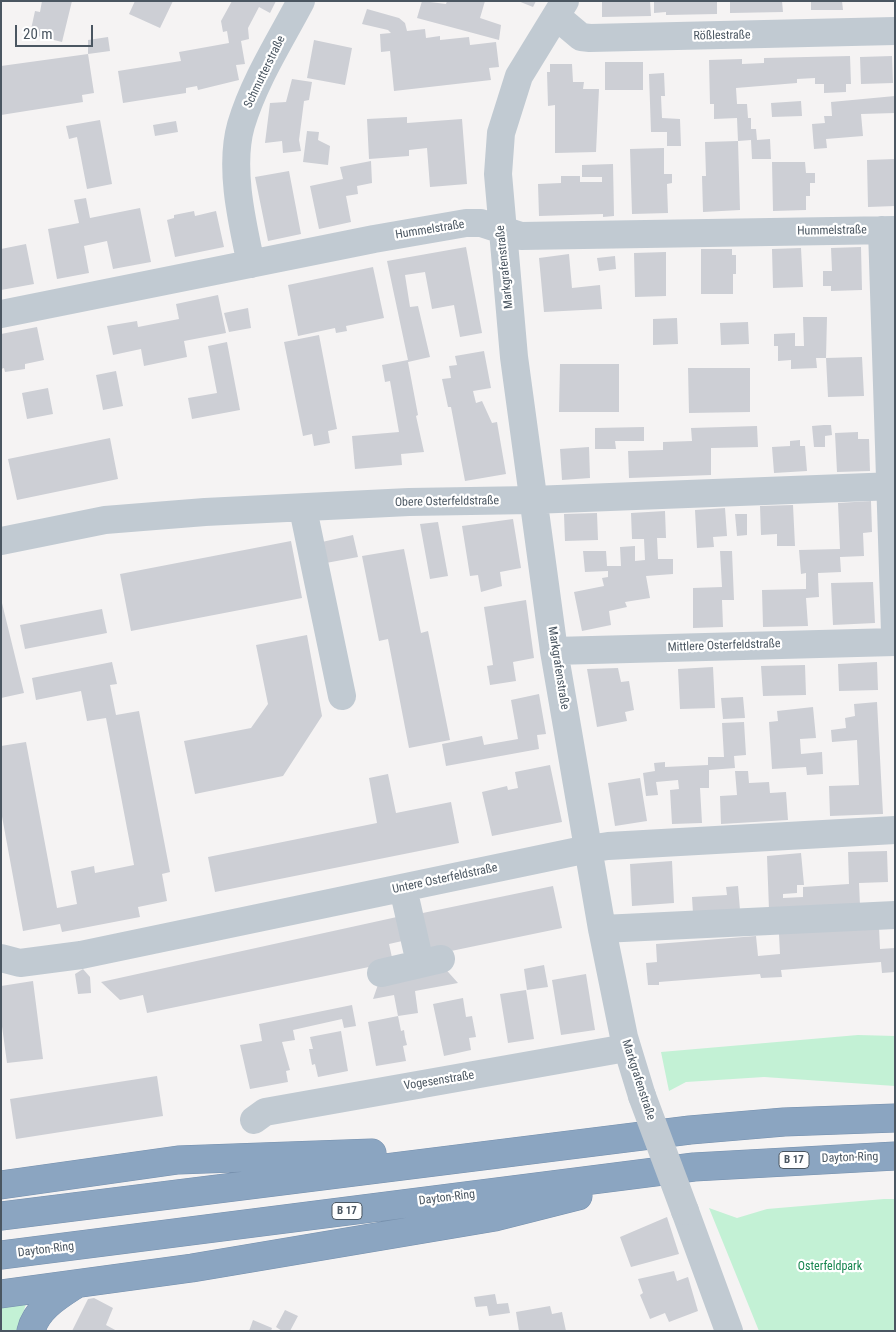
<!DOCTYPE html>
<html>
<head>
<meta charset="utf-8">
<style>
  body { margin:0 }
  #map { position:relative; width:896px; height:1332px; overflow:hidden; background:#f5f3f3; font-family:"Roboto Condensed",sans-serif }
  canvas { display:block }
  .frame { position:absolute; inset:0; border:2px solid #4a5661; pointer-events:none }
  .scale { position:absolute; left:15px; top:25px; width:78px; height:22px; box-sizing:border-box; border:2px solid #4a5661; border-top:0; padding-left:6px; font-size:15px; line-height:18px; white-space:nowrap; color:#4a5661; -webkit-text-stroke:4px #fff; paint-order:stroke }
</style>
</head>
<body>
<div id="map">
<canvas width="896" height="1332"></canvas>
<div class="frame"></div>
<div class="scale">20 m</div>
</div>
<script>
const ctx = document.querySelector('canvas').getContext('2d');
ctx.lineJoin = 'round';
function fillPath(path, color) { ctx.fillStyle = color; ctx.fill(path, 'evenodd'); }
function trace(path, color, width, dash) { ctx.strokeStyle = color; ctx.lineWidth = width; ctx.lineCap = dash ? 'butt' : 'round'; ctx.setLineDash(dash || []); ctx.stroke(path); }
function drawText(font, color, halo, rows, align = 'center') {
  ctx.font = font + ' "Roboto Condensed",sans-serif'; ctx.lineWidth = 4.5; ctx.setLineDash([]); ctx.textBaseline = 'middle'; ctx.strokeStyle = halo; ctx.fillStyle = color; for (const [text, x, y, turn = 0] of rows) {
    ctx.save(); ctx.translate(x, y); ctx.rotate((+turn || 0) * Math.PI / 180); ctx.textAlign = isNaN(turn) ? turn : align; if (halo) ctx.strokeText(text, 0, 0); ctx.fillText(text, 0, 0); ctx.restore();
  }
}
fillPath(new Path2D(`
  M858,1035L895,1036V1086L764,1077L686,1082L669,1091L661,1052Z
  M884,1199H895V1331H759L709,1208L737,1218L767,1209Z
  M26,1304L17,1331H1V1305Z`), '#c3f1d5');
fillPath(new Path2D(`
  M42,1H72L62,42L30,34L35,11L40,12Z
  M135,1H173L160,28L129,14Z
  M232,1H276L270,13L259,7L248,28L249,39L241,41L245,64L236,65L239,80L198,90L197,86L186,88V93L123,103L118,71L181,61L179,52L229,43L227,31L223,32L221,21Z
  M422,1L446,4L447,1H485L480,18L501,25L499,40L417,18Z
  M518,1H536L533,7Z
  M602,1H650L651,16L602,17Z
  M654,1H717V14L666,15V12L654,13Z
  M730,1H782L783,12L730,13Z
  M811,1H842L843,10H811Z
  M367,9L399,18L405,23L407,31L425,29L426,38L440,36V40L469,37L470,45L496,42L499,67L489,68L491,80L394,91L390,51L381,52L380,34L391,33L388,30L362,24Z
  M108,37L110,51L88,54V40Z
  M314,40L352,48L345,85L307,78Z
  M88,54L94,93L82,95L83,102L1,115V66Z
  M850,56L851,84H846V92L824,93V84H815V78L797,79V83L736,88L737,104H747L748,118H751V129H756L757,140L770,139L771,159H752L751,140L738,141L737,118L714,119V104H710L709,60L742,59V64L764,63V58Z
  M892,56L893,83L861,84L860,57Z
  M605,62H643V90H605Z
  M550,64H572L573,82H584L583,89H599L596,152L555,153V105L548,106L547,72H550Z
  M664,73L665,96H661L662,118L680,119L681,146H667V132H651L649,74Z
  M292,79L312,82L309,100L304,101L299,140L301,151L283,153L282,141L265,143L270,103L286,102Z
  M895,96V113L861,114L863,136L826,139L827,148L814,149L812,124L825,123L824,116H832L831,102Z
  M801,101L802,116L772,117L771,103Z
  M407,117V123L462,119L467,184L430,187L427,148L409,150V156L369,159L367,119Z
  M100,120L112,184L87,189L77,137L69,139L66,126Z
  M176,121L178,132L155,136L153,125Z
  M307,131L319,132L318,140L330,146L328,165L303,162Z
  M738,141L740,210L703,212L702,176H706L705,142Z
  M664,148V174H672V183L667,184L668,213L632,214L630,149Z
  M895,159V206L868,207L867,160Z
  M371,161L372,183L357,186L358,194L346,196L351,222L319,229L310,186L343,179L340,167Z
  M772,162H805L806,173H815V183H810V196H806V210L773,211Z
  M613,164L614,216L603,217V214L539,216L538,184L561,183V176H580V182H602V177H582V165Z
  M289,171L301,234L268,241L255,177Z
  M86,198L90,218L140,208L151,262L113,269L107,241L84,246L89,273L57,279L48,229L79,223L74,200Z
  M194,211L195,216L216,211L224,247L175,257L167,220L174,218V215Z
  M26,244L34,284L1,290V249Z
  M466,247L482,333L460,337L454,305L432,309L425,272L405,275L410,307L418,306L430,357L408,362L418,415L416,416L424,452L401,454L402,465L355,469L352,436L399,432L390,381L385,382L382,365L408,360L387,261Z
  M861,247L862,290L831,291V286H823V271H832L831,248Z
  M801,248L803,287L773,288L772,249Z
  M701,249H732V255H736V274H733V294H701Z
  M666,252V296L635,297L634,253Z
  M569,254L572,288L600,285L602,309L544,312L539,258Z
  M615,256L616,269L599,271L597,258Z
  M373,267L384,318L346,326L347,331L336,333L335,328L298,336L288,285Z
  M218,295L226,333L184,341L187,357L144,366L141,349L113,355L107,326L137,321L138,327L179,319L176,304Z
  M248,308L251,328L229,332L224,313Z
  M803,317H827L826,358H816L817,368L791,369V360L778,361V346H774V334L795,333V346H804Z
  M677,318L678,344L653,345V319Z
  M748,322L749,344L721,345L720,323Z
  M37,327L44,360L25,364V369L5,372L4,368L1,369V334Z
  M319,335L337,429L328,431L330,443L314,446L312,434L303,436L284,342Z
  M227,342L240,410L192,419L188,398L217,393L208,346Z
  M484,351L491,388L473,391L476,403L482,401L492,423L497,422L506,474L465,481L451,407H448L442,379L451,378L449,366L457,365L455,356Z
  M862,357L864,396L828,397L826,358Z
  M560,364H619V412H559Z
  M688,368H750V412L689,413Z
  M116,371L123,406L103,410L96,375Z
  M48,388L53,414L27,419L22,393Z
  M824,425H831L832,435L825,436V447H814L812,426Z
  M757,426L758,447L711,448V475L629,478L628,451L663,450V442L692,441L691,428Z
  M644,427V441H615L616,449H595V428Z
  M858,432V439H869L870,471L837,472L835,433Z
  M110,438L118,479L17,500L8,459Z
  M800,440V446H805L807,471L774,473L772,447L790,446V441Z
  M589,447L590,478L562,480L560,449Z
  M871,501L872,532L863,533L864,556L840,557L841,572L818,573L819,597L806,598L808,626L763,627L762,590L806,589V573L801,574L799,550L840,549L838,503Z
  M793,505L795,546H777V534L761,535L760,506Z
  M725,508L727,536L713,537L714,547L697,548L695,510Z
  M665,511L666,538H657L658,559H673V574L646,576L650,598L625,602L627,607L609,611L611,625L582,631L574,592L604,586L602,578L608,577V571L585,572L583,551H606L607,566H621L620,547L635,546V561L645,560L644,539H632L631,513Z
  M597,513L598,540L565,541L564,514Z
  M735,514H747V535L737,536Z
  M513,519L521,568L500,572L502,586L481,592L478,575L470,576L462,526Z
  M438,522L448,576L430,579L420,524Z
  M353,535L358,557L326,563L322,542Z
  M291,541L302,598L131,631L120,574Z
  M404,549L421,633L428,631L450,740L409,748L388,639L379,641L362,556Z
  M720,551H732L734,600H722L723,627L693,628V588L722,587Z
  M873,582L875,623L833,625L831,583Z
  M1,599L24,693L1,698Z
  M526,600L534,658L513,662L516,681L490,685L487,666L493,665L484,607Z
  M102,609L107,633L25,649L20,625Z
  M307,635L322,716L283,776L195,794L184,741L251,728L268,704L256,645Z
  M112,662L117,684L110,685L116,715L139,711L170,872L162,874L167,901L138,907L140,917L62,932L60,924L23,931L1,811V746L26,742L57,908L77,904L71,871L94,866L95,873L134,865L106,718L87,721L81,691L36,700L32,678Z
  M877,662L878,690L839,691L838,664Z
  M805,665L806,695L763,696L761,666Z
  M713,667L715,708L680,709L678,669Z
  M618,668L621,682L629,681L634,710L625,712L627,721L597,727L587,669Z
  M539,694L546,734L537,735L539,749L446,766L442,744L482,736L484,745L518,739L511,700Z
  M743,697L745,718L723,719L721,698Z
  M877,702L883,814L830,816L829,786L859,785L857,740L832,742L831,730L846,728L845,718L855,716L854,704Z
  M813,707L816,738L800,739L801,754L822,752L823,774L807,775L806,767L772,769L769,722L778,721L777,711Z
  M744,722L746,755L734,756L735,768L709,770V788H700L702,823L672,824L670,790L679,789L678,780L656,782L658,795L646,796L643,773L655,771L654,763L665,762V767L708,765V757H724L722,723Z
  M550,765L562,822L492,836L482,792L507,786L508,790L518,788L515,772Z
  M735,771H748L749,783L769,782L770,793L786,792L788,820L721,824L720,796L737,795Z
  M388,774L396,813L451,802L459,843L215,892L208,857L377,823L369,778Z
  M640,778L647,821L615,826L608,783Z
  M887,851L888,882L859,883L860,906L769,910L767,856L801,853L804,885H797V893L783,894V898L803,897V887L849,884L848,852Z
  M672,861L674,903L632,906L630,864Z
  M553,886L562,928L427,956L418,914Z
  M738,886L740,910L693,913L692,897L727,895L726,887Z
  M406,915L411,939L389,944L393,962L147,1013L143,995L120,1000L101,982Z
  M879,927L880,949L895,948V972L882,973L881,962L781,970L782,977L761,978L760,974L659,982V985H648L646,963L657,962L656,944L756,936L758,956L780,954L779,934Z
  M441,964L458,983L415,991L418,1013L398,1016L401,1031L404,1030L405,1037L407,1045L403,1046L406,1061L376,1066L368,1022L398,1016L394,995L373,999L381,976Z
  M544,965L548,987L527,990L524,969Z
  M83,969L90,977L91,993L78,994L75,974Z
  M586,974L595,1030L561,1035L552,980Z
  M33,981L43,1059L7,1063L1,1019V986Z
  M526,990L534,1039L508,1043L500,994Z
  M463,998L466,1017L472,1016L476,1037L469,1038L471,1050L444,1056L433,1004Z
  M352,1005L356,1026L344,1028L342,1019L293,1030L295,1040L282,1042L290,1070L286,1071L288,1082L250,1089L240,1045L262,1041L259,1024Z
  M341,1031L348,1071L318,1077L315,1064L312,1065L309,1049H313L310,1037Z
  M157,1076L163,1116L16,1139L10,1099Z
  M667,1217L679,1254L631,1267L620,1237Z
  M674,1271L677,1281L688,1277L698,1311L669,1322L665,1313L650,1319L640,1295L643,1293L638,1279Z
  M495,1294L497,1304L508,1303L510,1313L489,1316L487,1306L476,1307L474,1297Z
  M94,1298L113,1308L106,1325L117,1331H72L88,1299Z
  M550,1306L552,1314L562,1312L566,1331H519L516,1312Z
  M285,1310L298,1316L290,1331H282L276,1327Z
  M253,1320L272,1328L271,1331H249Z`), '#cdcfd5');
const highway = new Path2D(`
  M1,1185L178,1160L372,1153
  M1,1216L690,1130L784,1122L895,1118
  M1,1255L694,1167L895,1156
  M1,1294L192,1268L495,1217L578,1196
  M31,1331C36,1309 58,1296 75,1285`);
trace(highway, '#7690ad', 29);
trace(new Path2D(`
  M565,1L519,76L501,133L498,174L514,357L554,651L602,929L624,1037L642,1096
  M556,16L581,37L590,38L895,31
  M882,230L895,632
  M251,264C242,222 229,167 241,125C254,81 280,41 301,1
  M1,314L374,239L466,223H481L521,236L895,230
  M303,509L342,696
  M1,541L105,520L205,512L409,502L532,500L895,486
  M554,651L895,642
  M403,888L420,963
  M602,929L895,915
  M1,958L20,963L81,955L588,849L608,846L895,830
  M381,973L441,959
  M254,1120L265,1112L626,1048
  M685,1211L729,1331`), '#c1cad2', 28);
trace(highway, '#8ba5c1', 28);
trace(new Path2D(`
  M642,1096L685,1211`), '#c1cad2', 28);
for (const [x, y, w] of [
  [794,1160,30],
  [347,1211,30]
]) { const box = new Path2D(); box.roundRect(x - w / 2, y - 8.5, w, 17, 4); ctx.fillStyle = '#fff'; ctx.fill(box); trace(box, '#4a5661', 1); }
drawText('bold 11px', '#4a5661', null, [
  ["B 17",794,1160],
  ["B 17",347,1211]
]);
drawText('12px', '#4a5661', '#fff', [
  ["Rößlestraße",722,36,-1],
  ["Schmutterstraße",265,72,-64],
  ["Hummelstraße",430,230,-9],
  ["Hummelstraße",832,231,-1],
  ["Markgrafenstraße",505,267,-96],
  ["Obere Osterfeldstraße",447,502,-1],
  ["Mittlere Osterfeldstraße",724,646,-2],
  ["Markgrafenstraße",558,668,81],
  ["Untere Osterfeldstraße",445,879,-12],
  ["Markgrafenstraße",638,1080,72],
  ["Vogesenstraße",439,1081,-9],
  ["Dayton-Ring",850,1158,-2],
  ["Dayton-Ring",447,1198,-7],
  ["Dayton-Ring",46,1250,-7]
]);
drawText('12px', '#17864f', '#fff', [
  ["Osterfeldpark",830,1267]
]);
</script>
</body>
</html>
